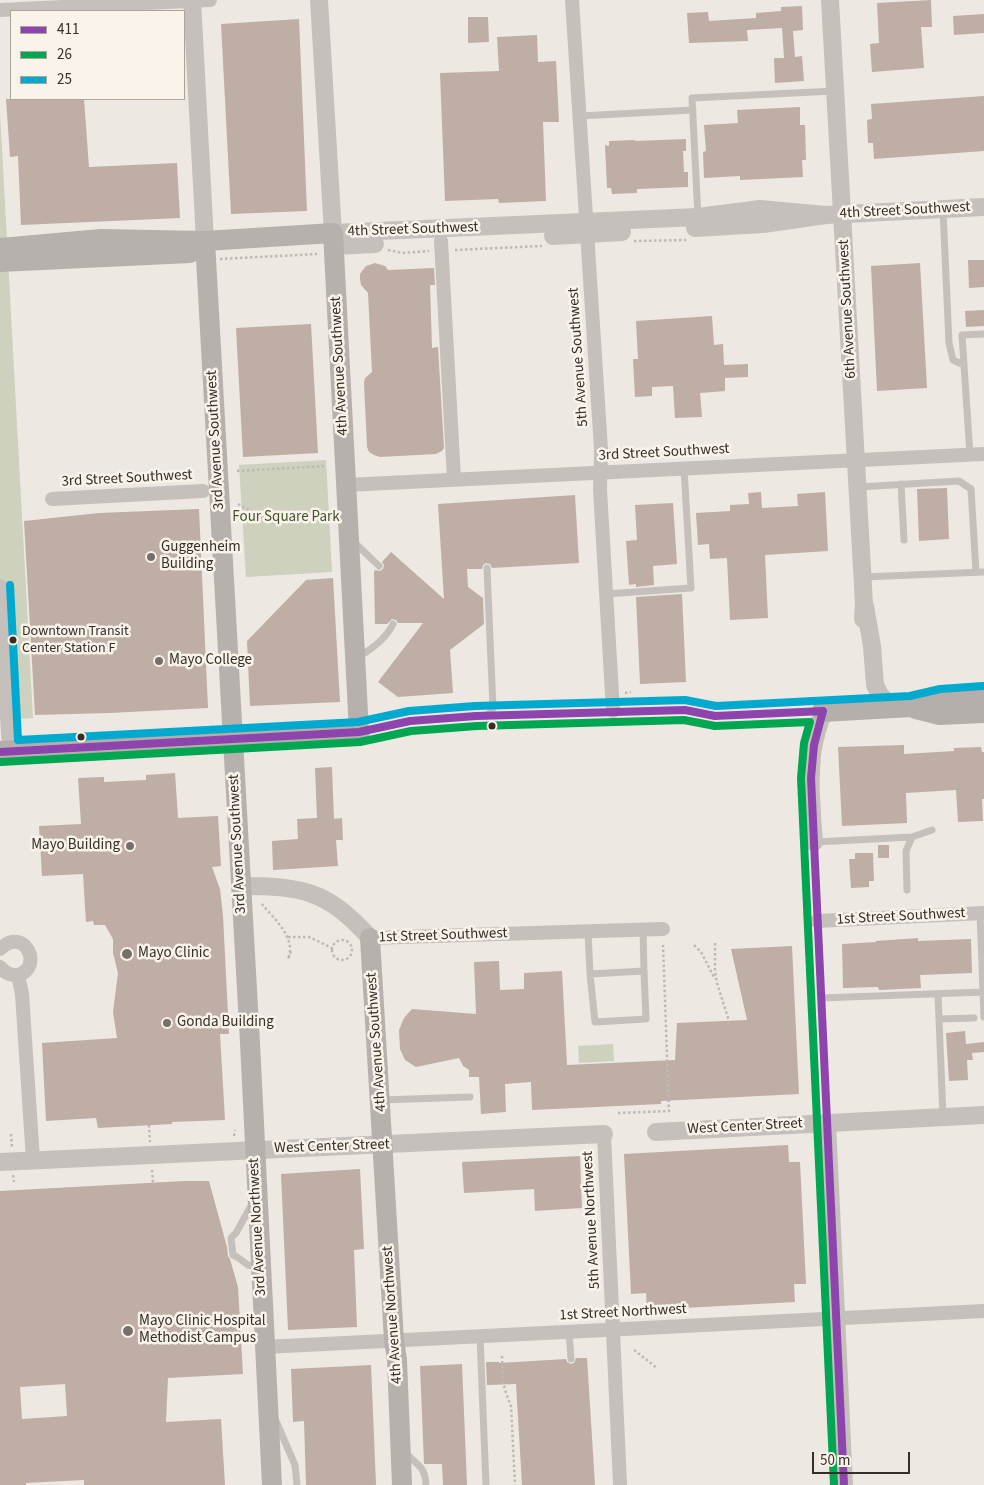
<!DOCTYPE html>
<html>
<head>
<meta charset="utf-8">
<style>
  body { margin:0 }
  #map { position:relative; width:984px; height:1485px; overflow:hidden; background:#ede8e2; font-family:"Source Sans 3",sans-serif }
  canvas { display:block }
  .legend { position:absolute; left:10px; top:10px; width:175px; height:90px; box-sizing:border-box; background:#f9f3ea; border:1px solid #aba49d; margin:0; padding:6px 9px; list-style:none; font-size:15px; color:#362e29 }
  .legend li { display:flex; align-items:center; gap:10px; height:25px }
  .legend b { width:25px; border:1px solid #aba49d }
  .scale { position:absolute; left:812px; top:1452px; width:98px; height:22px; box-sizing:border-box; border:2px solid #362e29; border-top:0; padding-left:6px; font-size:15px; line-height:18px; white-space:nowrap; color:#362e29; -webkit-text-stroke:4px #f9f3ea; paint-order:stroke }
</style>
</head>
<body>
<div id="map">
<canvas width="984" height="1485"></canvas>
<ul class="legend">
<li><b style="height:6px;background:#8e44ad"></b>411</li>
<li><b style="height:6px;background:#00a651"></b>26</li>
<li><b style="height:6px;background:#00a9ce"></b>25</li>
</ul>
<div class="scale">50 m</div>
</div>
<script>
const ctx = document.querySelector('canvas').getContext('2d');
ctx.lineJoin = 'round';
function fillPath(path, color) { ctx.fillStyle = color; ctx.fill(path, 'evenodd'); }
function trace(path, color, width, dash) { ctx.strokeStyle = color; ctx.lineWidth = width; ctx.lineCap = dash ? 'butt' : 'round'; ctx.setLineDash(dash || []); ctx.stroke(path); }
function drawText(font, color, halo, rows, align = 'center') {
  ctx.font = font + ' "Source Sans 3",sans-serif'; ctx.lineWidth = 5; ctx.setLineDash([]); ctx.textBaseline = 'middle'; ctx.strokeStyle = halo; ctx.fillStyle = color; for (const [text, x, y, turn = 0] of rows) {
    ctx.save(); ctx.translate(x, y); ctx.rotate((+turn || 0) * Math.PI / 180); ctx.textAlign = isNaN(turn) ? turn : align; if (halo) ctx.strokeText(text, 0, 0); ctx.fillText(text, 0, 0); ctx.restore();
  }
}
fillPath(new Path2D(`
  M0,112L33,718L0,720Z
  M326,460L332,572L246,577L239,465Z
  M613,1044L614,1061L579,1063L578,1046Z`), '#cdd1bd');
fillPath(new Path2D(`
  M931,0L932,27H921L924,68L872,72L870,44L879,43L877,3Z
  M802,6L803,30L793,31L795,57L802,56L804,81L775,83L774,58H784L782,28L747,30L748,41L689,43L687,13L708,12L709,21L756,18V13L781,11V7Z
  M984,14V33L954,35L953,16Z
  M468,17H488L489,42L468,43Z
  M299,19L307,211L231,214L221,24Z
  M537,35L538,62L556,61L559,122H543L546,201L499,203L498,199L445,201L440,73L499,71L497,37Z
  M984,96V151L874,159L873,143H868L867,120L872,119L871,104Z
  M6,99H84L89,167L177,163L180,218L21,225L18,156L10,157Z
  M800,107V125H805L806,160H802L803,177L740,180V176L704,178L703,152L706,151L704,125L738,123L737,110Z
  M686,139V151H683L684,172H688V187L637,189V193L612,194L611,188H607L605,145L609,146V141L635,140V141Z
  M968,260H984V287L969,288Z
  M375,263L385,266L388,270L434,268L435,285H430L432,348L438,347L444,448L442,451L436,454L380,457L374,455L369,452L367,447L364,383L365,378L372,372L368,293L361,285L360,279V274L366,266Z
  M920,263L927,388L877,391L871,266Z
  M984,310V326L966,327L965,311Z
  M712,316L714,345L723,344L724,365L748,364V377L725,378V391L700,393L702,417L675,418L673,386L652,387V396L635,397L633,359H638L636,321Z
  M311,324L318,453L243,457L236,328Z
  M947,488L949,539L919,541L917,489Z
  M761,492L762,508L798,506L797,494L825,492L828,551L765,555L768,618L730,620L727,558L710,559L709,544L698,545L696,513L730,511V505L749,504L748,493Z
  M575,495L579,563L492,568L490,564L486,563L483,565L482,569H467L468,587L483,598L484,624L450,650L453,693L398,697L378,682L423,623H398L396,620L392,619L387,624H375L374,572L375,570L380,571L383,569L384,565L382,562L391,552L444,599L438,504Z
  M673,503L677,564L653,566L654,585L636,587V584L629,585L626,541L637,540L635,505Z
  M199,509L208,708L110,713L35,715L24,521L99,513Z
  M333,578L340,702L250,706L247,641L306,580Z
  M682,594L686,682L640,684L636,597Z
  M904,745V754L954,751V748L981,747L982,752H984V799H982L983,821L958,822L956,790L906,793L907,823L842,826L838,747Z
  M332,767L334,819L342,818L343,840H336L338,866L273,870L272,841L298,839L297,819L317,818L315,768Z
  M175,773L178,818L218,816L221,866L212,867L220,889L223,916L229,1034H220L225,1120L172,1122V1124L98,1128L96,1118L46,1121L42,1043L117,1038L113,1012L118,973L113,953V939L105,925H94L93,921L86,922L83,874L42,876L39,826L81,824L78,778L104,777V782L146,780V775Z
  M878,845H889V858H878Z
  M855,853H873L874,881H869V887L851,888L849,859H855Z
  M918,938V941L971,939L972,973L920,975L921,988L879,990L878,987L843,988L842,944L876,942V941Z
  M792,946L799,1094L661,1101V1104L532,1110L531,1082L505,1084L506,1112L481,1114L479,1077H469V1070L463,1066L459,1058L416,1067L405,1060L400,1049L399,1030L404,1018L412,1009L476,1014L474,962L499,961L500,990L524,989V973L562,971L567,1065L675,1060L677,1023L747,1020L731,949Z
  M965,1031L966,1044L984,1042V1052L972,1053L973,1060H967L968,1080L949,1081L946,1033Z
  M788,1145L789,1162H800L806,1284H794L795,1302L647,1310L646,1293L631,1294L624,1154Z
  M580,1156L582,1208L535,1211L534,1189L464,1193L462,1162Z
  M360,1169L364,1249L354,1250L357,1327L288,1330L281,1174Z
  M184,1181H209L227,1247L228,1256L230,1259L238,1287L243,1374L168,1378L166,1422L221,1419L225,1485H84V1480L26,1483V1485H0V1191ZM65,1384L67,1416L22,1419L20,1387Z
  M576,1358H587L595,1485H522L516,1384L487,1385L486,1362H499V1363L566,1359L567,1362L571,1364L574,1363Z
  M462,1364L467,1485H443L442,1464H424L420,1366Z
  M371,1365L376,1485H306L304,1421L293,1422L291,1369Z`), '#bfaea5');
trace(new Path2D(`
  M634,241L686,240
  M388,250L402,253L429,251
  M455,250L542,246
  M220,259L317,254
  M237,471L324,466
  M238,504L272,523L331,520
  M625,693L631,692
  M262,904C274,919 297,938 288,959L291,951
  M288,937H309L332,948
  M332 950a10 10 0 1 1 20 0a10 10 0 1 1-20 0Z
  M715,943V971L717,983L729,1021
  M694,945L701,952L715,979
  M618,1113L669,1111L663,945
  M149,1125L150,1142
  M11,1134L12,1148
  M234,1136L235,1130
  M152,1170L153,1183
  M13,1175L14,1182
  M634,1350L657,1368
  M502,1356L503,1382L506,1393L511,1406L515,1485`), '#beb9b4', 2.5, [2.5, 2.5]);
trace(new Path2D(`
  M579,116L693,110
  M943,210L949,343L953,360L964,365
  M698,217L692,98L835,91
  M970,455L962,335L984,334
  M901,484L904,540
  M858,487L959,481L971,489L976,572
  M354,542L379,566
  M863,577L984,572
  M606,594L691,588L684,468
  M358,657C372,649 386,639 393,624
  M485,716L490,713L493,708L487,568
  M815,842L912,837
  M907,890L906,851L912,837L932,830
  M980,913L984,1017
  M588,931L590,974L644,971L643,930
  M590,974L595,1022L646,1019L644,971
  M938,994L943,1117
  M821,998L984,992
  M939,1019L974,1018
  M381,1100L470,1097
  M252,1204L236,1233L231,1238L233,1255L237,1257L248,1265L259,1267
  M569,1332L571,1359
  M480,1336L486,1485
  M276,1421L295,1465L297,1485
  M405,1451C415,1466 425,1463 426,1485`), '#c5c0bb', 7);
trace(new Path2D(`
  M572,0L601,449L600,490L613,711
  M0,10L210,0
  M441,241L454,479
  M346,485L984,454
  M52,499L203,491
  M0,586L9,751
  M817,921L984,913
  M370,938L663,929
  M0,949C25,925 44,968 18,975C10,976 5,973 0,967
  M18,975L22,994L33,1160
  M604,1134L620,1485
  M265,1347L984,1311`), '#c5c0bb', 14);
trace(new Path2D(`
  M192,0L205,241
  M319,0L333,233L698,217L760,209L826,215
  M830,0L864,604L863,619
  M695,228L763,224L826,215L984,207
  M553,236L622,232
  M334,246L375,244
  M865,606L872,646L875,685L880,695L893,707
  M814,842C812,814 809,784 812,756C813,740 819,726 823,711
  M240,886C302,886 327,890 370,938
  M827,1123L844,1485
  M656,1132L984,1115
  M0,1162L604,1134`), '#c5c0bb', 18);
trace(new Path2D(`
  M205,241L250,1043L272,1485
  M0,248L101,239L205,241L333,233L359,732
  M0,262L190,253
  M370,938L394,1340L397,1360L402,1485`), '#b6b1ac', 20);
trace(new Path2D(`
  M916,708L940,714L984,712
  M823,711L911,706L941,699L984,696
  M0,752L359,732`), '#b4afaa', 22);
trace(new Path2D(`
  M0,752L359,732L410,721L476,716L685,710L715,716L823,711L814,745L811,778L844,1485`), '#8e44ad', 8);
trace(new Path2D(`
  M1,762L360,742L411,731L477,726L684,720L715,726L810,722L804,743L801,778L834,1485`), '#00a651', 8);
trace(new Path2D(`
  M10,585L18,740L358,722L409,711L475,706L685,700L716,706L910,696L940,689L983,686`), '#00a9ce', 8);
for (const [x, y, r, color] of [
  [151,557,5,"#766f6a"],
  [13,640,4.5,"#362e29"],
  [159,661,5,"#766f6a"],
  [492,726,4.5,"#362e29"],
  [81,737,4.5,"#362e29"],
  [130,846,5,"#766f6a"],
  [127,954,6,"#766f6a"],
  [167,1023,5,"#766f6a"],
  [128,1331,6,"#766f6a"]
]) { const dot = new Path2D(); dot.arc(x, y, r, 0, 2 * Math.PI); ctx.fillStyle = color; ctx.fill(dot); trace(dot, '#f9f3ea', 2); }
drawText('14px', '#362e29', '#f9f3ea', [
  ["Downtown Transit",22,632],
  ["Center Station F",22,649]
], 'left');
drawText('15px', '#362e29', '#f9f3ea', [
  ["4th Street Southwest",905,211,-3],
  ["4th Street Southwest",413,230,-2],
  ["6th Avenue Southwest",848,309,-93],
  ["5th Avenue Southwest",579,357,-94],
  ["4th Avenue Southwest",340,366,-93],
  ["3rd Avenue Southwest",216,440,-93],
  ["3rd Street Southwest",664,453,-3],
  ["3rd Street Southwest",127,479,-3],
  ["3rd Avenue Southwest",238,844,-93],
  ["1st Street Southwest",901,917,-3],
  ["1st Street Southwest",443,936,-2],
  ["4th Avenue Southwest",377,1042,-94],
  ["West Center Street",745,1127,-3],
  ["West Center Street",332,1147,-2],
  ["5th Avenue Northwest",592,1220,-93],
  ["3rd Avenue Northwest",258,1227,-93],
  ["1st Street Northwest",623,1313,-3],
  ["4th Avenue Northwest",393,1315,-94]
]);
drawText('15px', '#43532f', '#f9f3ea', [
  ["Four Square Park",286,518]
]);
drawText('15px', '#362e29', '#f9f3ea', [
  ["Guggenheim",161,548],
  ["Building",161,565],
  ["Mayo College",169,661],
  ["Mayo Building",120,846,"right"],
  ["Mayo Clinic",138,954],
  ["Gonda Building",177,1023],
  ["Mayo Clinic Hospital",139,1322],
  ["Methodist Campus",139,1339]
], 'left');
</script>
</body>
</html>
